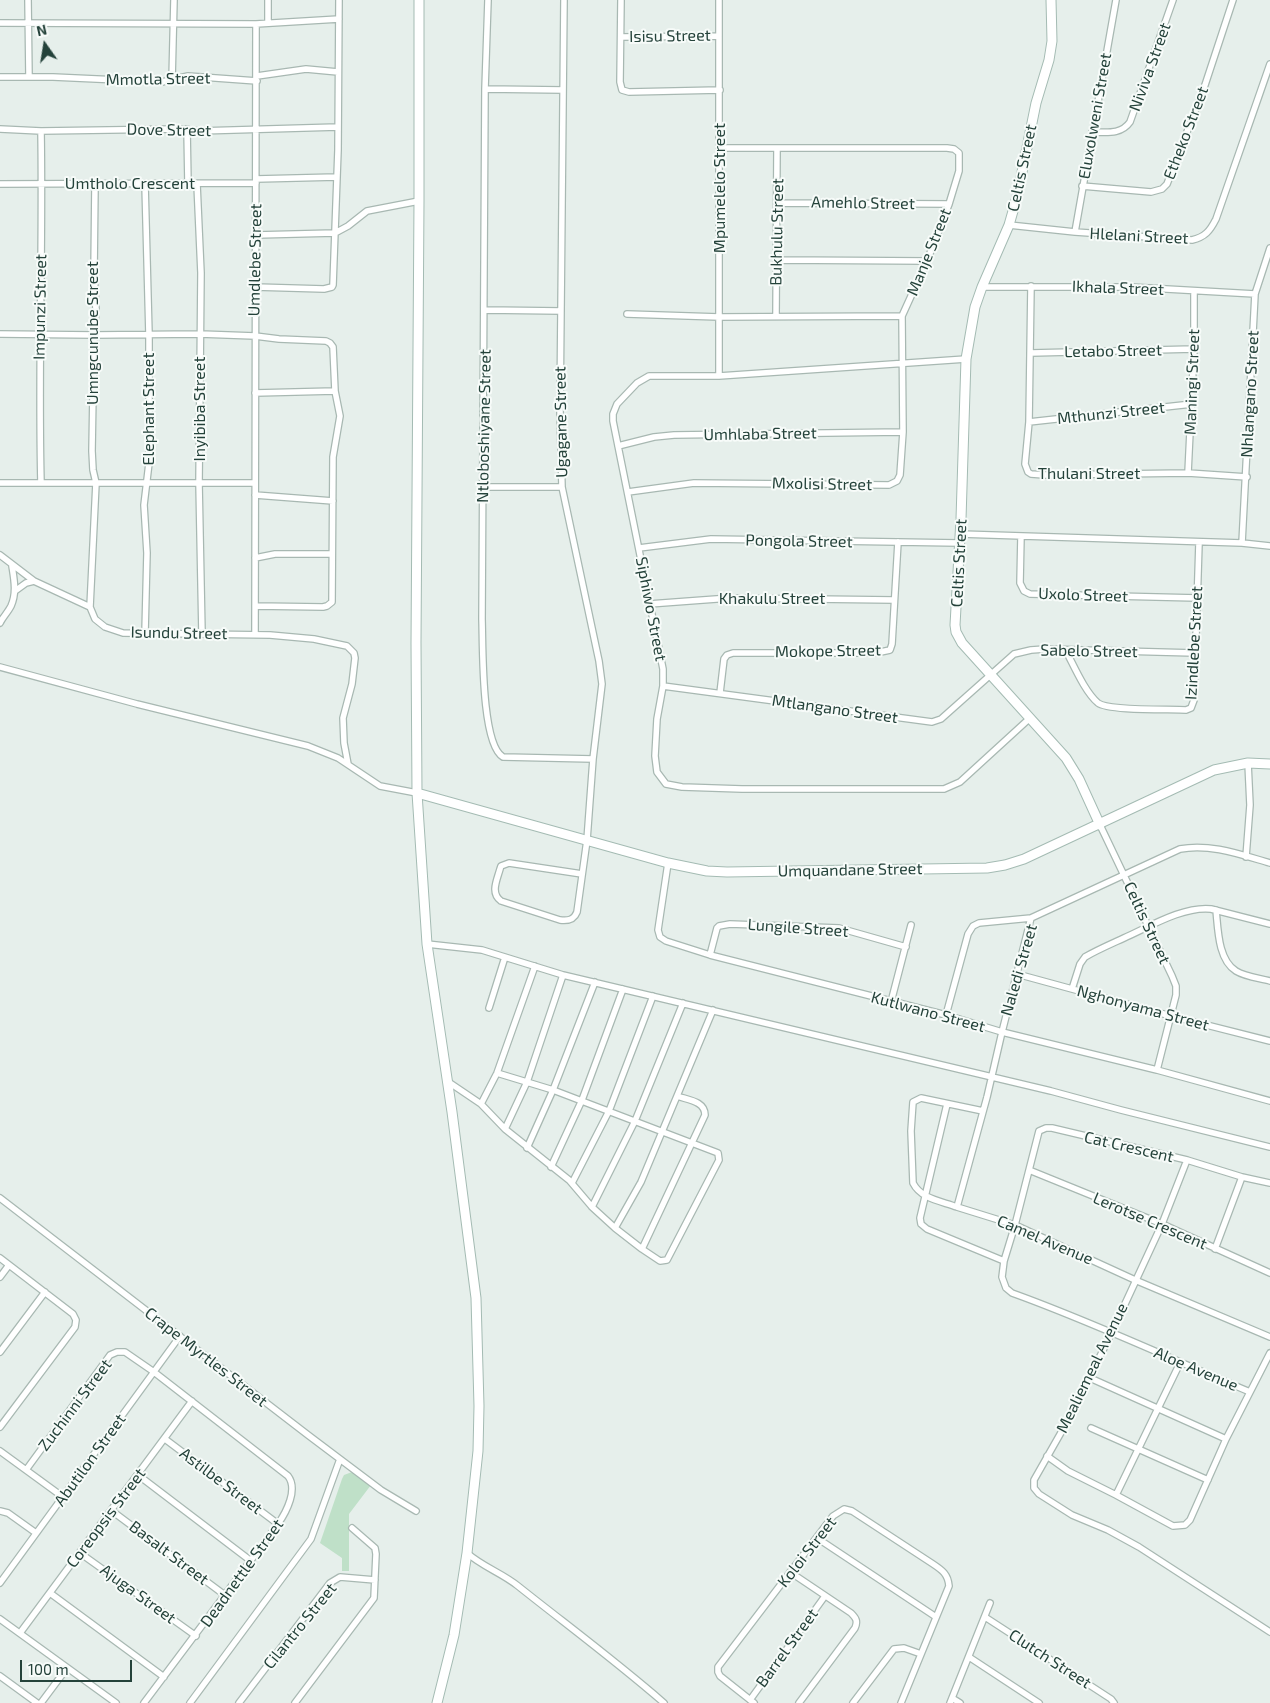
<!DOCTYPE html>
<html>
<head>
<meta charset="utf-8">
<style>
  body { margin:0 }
  #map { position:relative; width:1270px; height:1703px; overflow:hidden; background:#e6efeb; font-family:"Exo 2",sans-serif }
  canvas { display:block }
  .north { position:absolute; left:20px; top:20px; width:50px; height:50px; -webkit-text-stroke:4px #f7fbf9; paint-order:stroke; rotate:347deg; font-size:14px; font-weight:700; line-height:20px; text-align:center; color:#24423a }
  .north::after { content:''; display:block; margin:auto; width:18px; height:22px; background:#24423a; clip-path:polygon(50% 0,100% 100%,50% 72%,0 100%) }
  .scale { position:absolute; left:20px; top:1660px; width:112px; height:22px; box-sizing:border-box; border:2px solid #24423a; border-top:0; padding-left:6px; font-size:15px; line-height:18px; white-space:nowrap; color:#24423a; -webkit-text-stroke:4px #f7fbf9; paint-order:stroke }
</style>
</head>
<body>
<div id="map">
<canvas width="1270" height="1703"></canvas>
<div class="north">N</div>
<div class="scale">100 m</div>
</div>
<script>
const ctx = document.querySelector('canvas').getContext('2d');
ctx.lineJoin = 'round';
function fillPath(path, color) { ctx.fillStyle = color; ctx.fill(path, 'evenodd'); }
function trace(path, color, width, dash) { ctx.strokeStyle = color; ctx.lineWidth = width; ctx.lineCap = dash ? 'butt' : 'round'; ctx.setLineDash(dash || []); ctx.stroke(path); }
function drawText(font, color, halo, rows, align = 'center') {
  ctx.font = font + ' "Exo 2",sans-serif'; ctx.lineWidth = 4; ctx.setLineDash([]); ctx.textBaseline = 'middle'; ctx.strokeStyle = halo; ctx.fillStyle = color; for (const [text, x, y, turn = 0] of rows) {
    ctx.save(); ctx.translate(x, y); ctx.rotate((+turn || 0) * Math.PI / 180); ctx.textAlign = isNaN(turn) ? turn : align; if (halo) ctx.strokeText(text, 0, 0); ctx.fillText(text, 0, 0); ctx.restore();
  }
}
fillPath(new Path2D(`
  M352,1472L371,1485L349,1514V1571H342V1558L320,1543L342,1479L344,1475Z`), '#bfe0c8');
const street = new Path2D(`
  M28,0L29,77
  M268,0V23
  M488,0L485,89L482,619C483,645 481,744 503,757L593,759
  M564,0L560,412L562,487L599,661L602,684L593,759L587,840L577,912C574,920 568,921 560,920L501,901C490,893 497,880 500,869L501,866L509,863L582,874
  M621,0L620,82L622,90L629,92L720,90
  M0,23L256,24L339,19
  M621,37L719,36
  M257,76L306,69L338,72
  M0,77H53L162,82L188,76L257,81
  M172,80L174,0
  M485,89L563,90
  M0,129L41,131L176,129L199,131L338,127
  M187,129L188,184
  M41,131C43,248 38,365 41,483
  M1092,132C1106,132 1121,135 1130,122L1173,0
  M256,179L337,177
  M0,184L256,183
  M95,184L94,272L96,310L94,335L92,451L93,470L96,483L90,607L95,619L105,627L123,633L270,635L314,639L347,646L354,653L355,658L352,684L343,718L344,743L348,764
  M197,184L201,273L199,483L202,634
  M1082,186L1151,192L1162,189L1167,184L1205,85L1233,0
  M778,203L949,204
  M1009,225L1075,232L1192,240C1205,237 1210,231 1216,219L1270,64
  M1075,232L1116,0
  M256,235L335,233L348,226L367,211L419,201
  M777,260L927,261
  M1031,286L1029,422L1025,464L1028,472L1031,474L1044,475L1188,473L1247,477
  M255,287L324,289L332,287L333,285L338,150L339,0
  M982,287H1131L1255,294
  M485,310L561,311
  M627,314L719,317L902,316
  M776,316L777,148
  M0,334L94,335L200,334L255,336L279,339L326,341L330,343L333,347L335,391
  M1031,353L1194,349
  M966,359L719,376H649L637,383L617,404L613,414V421L663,669V686L657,719L655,756L657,772L666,784L682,787L742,789H944L960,782L1030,718
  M719,376V0
  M255,393L335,391L340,416L333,457L332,602L327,606L323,607L255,606
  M1029,422L1192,404
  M618,446L654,437L674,435L903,432
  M1188,473L1194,349V291
  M0,483H255
  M483,487H562
  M628,492L694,483L889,485L897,481L900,475L903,432L902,316L927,261L949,204L959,171V153L954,149L947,148H720
  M255,495L333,501
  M960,534L1242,543L1270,546
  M1021,536L1020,583L1024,591L1030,594L1198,598
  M1242,543L1255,294L1270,248
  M639,548L711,539L959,543
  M0,555L34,581L90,607
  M255,558L275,554H332
  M15,591L26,583L34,581
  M649,604L730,598L894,600
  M0,623C3,617 8,612 11,606C17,593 14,579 12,566
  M145,633L147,553L144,505L149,463V335L145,184
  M255,634L256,24
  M1066,651C1074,666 1085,692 1098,703C1108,711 1170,709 1186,710L1191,708L1194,700L1199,543
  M0,667L137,704L308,746L338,758L380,786L417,793
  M663,686L932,722L941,719L1014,654L1031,650L1045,649L1195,653
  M720,693L724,659L727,655L733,653H876L890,650L892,644L898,542
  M1100,825L1172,976L1176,986V995L1157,1070
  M1246,857L1250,805L1248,763
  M668,863L658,930L660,937L666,941L710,955L946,1015L1002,1032L1157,1070L1270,1101
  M1270,863C1242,855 1210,843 1180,849L1031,918L1002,1032L987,1097L957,1207L1015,1225L1135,1280L1270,1337
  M1216,910C1218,929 1218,960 1236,971C1246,977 1259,978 1270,981
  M427,944L482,950L563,975L1051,1091L1121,1110L1270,1147
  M710,955L717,928L719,926L730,924L839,928L906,947
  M1017,974L1171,1016L1270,1041
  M1072,989L1080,964L1085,957C1097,950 1111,944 1124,938C1149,927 1183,906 1211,909L1270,924
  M891,1002L911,925
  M489,1008L505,957
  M946,1015L968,934L973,926L979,923L1031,918
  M447,1081L481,1104L505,1129L569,1180L592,1207L615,1228L642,1249L660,1261L667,1260L719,1160L718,1153L553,1090L497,1073
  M481,1104L497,1073L535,966
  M947,1104L920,1218L921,1224L927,1229L1004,1261
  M505,1129L527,1082L563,975
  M527,1148L553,1090L595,982
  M1187,1160L1242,1177L1270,1183
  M551,1167L582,1100L623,989
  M1029,1170L1162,1224L1270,1273
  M572,1183L609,1111L653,996
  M0,1198L308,1435L381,1490L416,1511
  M592,1207L635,1121L683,1003
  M957,1207C941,1201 921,1199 913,1183L911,1131L913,1102L921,1098L983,1111
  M615,1228L641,1182L713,1010
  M642,1249L705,1115C705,1101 688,1100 677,1096
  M1215,1249L1242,1177
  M0,1258L73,1314L76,1320L75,1327L0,1427
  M0,1277L9,1265
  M0,1352L45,1292
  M1090,1378L1226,1439
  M1250,1392C1171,1359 1093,1322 1012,1293L1006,1288L1002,1277L1004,1261L1015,1225L1039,1131L1046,1128H1052L1187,1160L1162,1224L1112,1332L1071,1415L1034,1480V1488L1039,1494L1072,1515L1108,1530L1139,1547L1270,1632
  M1091,1428L1208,1480
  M165,1439L278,1524
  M0,1451L63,1497
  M1047,1456L1068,1471L1116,1495L1173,1526L1185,1525L1190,1520L1226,1439L1270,1353
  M26,1470L110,1355L117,1352H125L154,1372L288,1476C298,1489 287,1511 278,1524L144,1703
  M138,1475L251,1561
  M1116,1495L1180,1363
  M0,1511L8,1513L36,1533
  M112,1511L226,1596
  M817,1538L936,1617
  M80,1553L196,1636
  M467,1553C483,1567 502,1573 518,1586C567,1625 617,1662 664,1703
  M790,1572L851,1613C856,1618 858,1621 855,1628L799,1703
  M0,1583L180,1336
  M50,1593L164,1677
  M985,1617L1111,1699L1114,1703
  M0,1619L116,1703
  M20,1633L192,1401
  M969,1657L1039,1703
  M0,1676L37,1703
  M952,1698L960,1703
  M750,1700L825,1596
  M41,1703L67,1668
  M190,1703L311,1539L340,1459
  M239,1703L330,1583L340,1577L375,1580
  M295,1703L374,1598L376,1554L375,1548L352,1528
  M754,1703L720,1676L718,1672V1667L833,1516L844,1509L852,1511L933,1564C942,1570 948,1574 949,1586L901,1703
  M853,1703L894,1649L904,1648L921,1654
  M950,1703L990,1603`);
const secondary = new Path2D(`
  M419,0V201L416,643L417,793L427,944L452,1112L476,1298L479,1406L478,1451L467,1553L454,1635L437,1703
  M1051,0L1052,41L1049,60L1036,103L1017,197L1009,225L982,287L975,307L966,359L961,519L955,625L956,632L962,643L1066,758L1079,779L1100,825
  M417,793L668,863L707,871L727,872L987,868L1005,865L1024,859L1214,770L1248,763L1270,764`);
trace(street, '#a8b8b2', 8);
trace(secondary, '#a4bbb3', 11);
trace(street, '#fff', 5.5);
trace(secondary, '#fff', 9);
drawText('16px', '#24423a', '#f7fbf9', [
  ["Isisu Street",670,36,-1],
  ["Niviva Street",1150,67,-70],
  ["Mmotla Street",158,79,-1],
  ["Eluxolweni Street",1095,116,-80],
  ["Dove Street",169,130,1],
  ["Etheko Street",1186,133,-69],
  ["Celtis Street",1022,168,-78],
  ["Umtholo Crescent",130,184],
  ["Mpumelelo Street",720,188,-90],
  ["Amehlo Street",863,203,1],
  ["Bukhulu Street",777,232,-89],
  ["Hlelani Street",1139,236,3],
  ["Manje Street",929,252,-68],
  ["Umdlebe Street",255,260,-89],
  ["Ikhala Street",1118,288,2],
  ["Impunzi Street",40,307,-89],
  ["Umngcunube Street",93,333,-90],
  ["Letabo Street",1113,351,-1],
  ["Maningi Street",1192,382,-88],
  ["Nhlangano Street",1250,394,-87],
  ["Elephant Street",149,409,-90],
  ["Inyibiba Street",200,409,-90],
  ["Mthunzi Street",1111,413,-6],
  ["Ugagane Street",561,422,-91],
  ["Ntloboshiyane Street",484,426,-89],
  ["Umhlaba Street",760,434,-1],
  ["Thulani Street",1089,474],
  ["Mxolisi Street",822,484,1],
  ["Pongola Street",799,541,1],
  ["Celtis Street",959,563,-87],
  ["Uxolo Street",1083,595,2],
  ["Khakulu Street",772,599],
  ["Siphiwo Street",651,609,79],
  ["Isundu Street",179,633,1],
  ["Izindlebe Street",1194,643,-87],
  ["Mokope Street",828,651,-1],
  ["Sabelo Street",1089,651,1],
  ["Mtlangano Street",835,709,8],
  ["Umquandane Street",850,870,-1],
  ["Celtis Street",1147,923,65],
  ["Lungile Street",798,928,4],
  ["Naledi Street",1019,970,-74],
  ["Nghonyama Street",1143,1008,15],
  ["Kutlwano Street",928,1012,15],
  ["Cat Crescent",1129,1147,13],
  ["Lerotse Crescent",1150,1221,23],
  ["Camel Avenue",1045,1240,23],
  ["Crape Myrtles Street",206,1357,38],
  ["Mealiemeal Avenue",1092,1368,-64],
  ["Aloe Avenue",1196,1369,23],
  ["Zuchinni Street",75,1405,-53],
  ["Abutilon Street",90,1460,-54],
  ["Astilbe Street",221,1481,37],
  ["Coreopsis Street",106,1518,-53],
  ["Koloi Street",807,1552,-52],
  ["Basalt Street",169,1553,37],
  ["Deadnettle Street",242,1573,-54],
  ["Ajuga Street",138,1594,36],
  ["Cilantro Street",300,1626,-51],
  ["Barrel Street",787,1648,-54],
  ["Clutch Street",1050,1659,33]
]);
</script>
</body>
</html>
